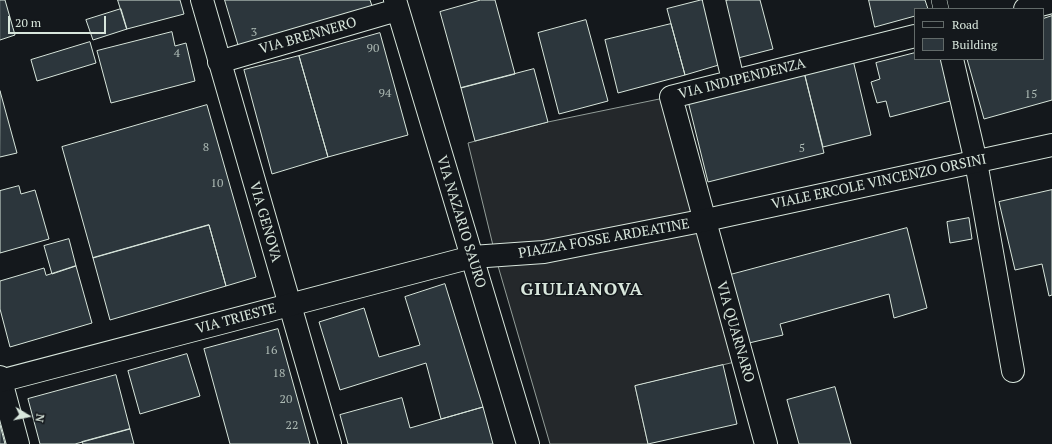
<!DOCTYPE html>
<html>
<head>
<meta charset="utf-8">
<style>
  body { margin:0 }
  #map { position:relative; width:1052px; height:444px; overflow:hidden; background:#14181c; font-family:"PT Serif",serif }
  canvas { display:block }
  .legend { position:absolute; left:914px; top:8px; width:130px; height:52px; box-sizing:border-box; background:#14181c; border:1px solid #626a69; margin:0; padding:5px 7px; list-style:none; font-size:12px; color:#d8e6dc }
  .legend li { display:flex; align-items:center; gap:8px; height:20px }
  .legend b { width:20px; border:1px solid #626a69 }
  .north { position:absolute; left:8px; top:396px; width:40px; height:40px; -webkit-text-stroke:3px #14181c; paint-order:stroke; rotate:100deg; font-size:11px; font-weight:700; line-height:16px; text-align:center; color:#d8e6dc }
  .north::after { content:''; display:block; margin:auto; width:14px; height:18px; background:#d8e6dc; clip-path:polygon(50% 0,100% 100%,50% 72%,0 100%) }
  .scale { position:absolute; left:8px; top:16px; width:98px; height:18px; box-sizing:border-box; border:2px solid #d8e6dc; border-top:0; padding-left:5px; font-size:12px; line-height:14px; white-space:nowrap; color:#d8e6dc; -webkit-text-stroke:3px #14181c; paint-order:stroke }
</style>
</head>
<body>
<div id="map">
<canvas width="1052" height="444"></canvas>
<ul class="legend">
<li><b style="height:5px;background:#14181c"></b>Road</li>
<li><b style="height:11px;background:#2c363c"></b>Building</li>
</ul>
<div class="north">N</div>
<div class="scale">20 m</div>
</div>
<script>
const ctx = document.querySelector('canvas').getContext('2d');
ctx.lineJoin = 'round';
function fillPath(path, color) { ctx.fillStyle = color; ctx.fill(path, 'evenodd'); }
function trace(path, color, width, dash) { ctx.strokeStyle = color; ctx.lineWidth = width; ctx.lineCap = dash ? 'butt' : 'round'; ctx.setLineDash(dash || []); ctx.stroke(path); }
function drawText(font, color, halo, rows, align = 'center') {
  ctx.font = font + ' "PT Serif",serif'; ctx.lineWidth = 3; ctx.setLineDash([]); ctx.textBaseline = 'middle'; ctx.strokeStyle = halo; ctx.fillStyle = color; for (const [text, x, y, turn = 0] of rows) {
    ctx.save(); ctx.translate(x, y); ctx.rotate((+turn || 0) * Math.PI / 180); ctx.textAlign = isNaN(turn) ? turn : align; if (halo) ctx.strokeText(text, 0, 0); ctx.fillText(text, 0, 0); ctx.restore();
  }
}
const parking = new Path2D(`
  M671,97L743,360L635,386L648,444H550L498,266L468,143L548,122Z`);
fillPath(parking, '#24282b');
trace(parking, '#939e99', 1);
const building = new Path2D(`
  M0,0H5L15,35L0,40Z
  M118,0H180L184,14L127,29Z
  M225,0H370L373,9L239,47Z
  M481,0H495L515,74L461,88L440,12Z
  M701,0H704L722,64L685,75L667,9Z
  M729,0H760L773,49L738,58L724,1Z
  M869,0H925L928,9H915V16L875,27Z
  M121,9L127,29L93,40L86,20Z
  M1052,16V100L984,119L967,59H1043V19Z
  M586,20L608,101L559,114L538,33Z
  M671,24L685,75L618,93L605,40Z
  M172,32L175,46L186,43L195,81L111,103L97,51Z
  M380,33L408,135L328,157L299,56Z
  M90,42L96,63L37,81L31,60Z
  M915,53V59H944L954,100L890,117L886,101L877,103L871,82L880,79L876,63Z
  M299,56L328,157L272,174L244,70Z
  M853,60L871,135L823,147L804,72Z
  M534,69L548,122L475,141L461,88Z
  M804,72L824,153L708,182L688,101Z
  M0,91L17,153L0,157Z
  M207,105L256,277L226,286L209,225L93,258L62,147Z
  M19,186L21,194L35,190L49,239L0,253V191Z
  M1052,190V295L1049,296L1042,264L1015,270L999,202Z
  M969,218L972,239L950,243L947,222Z
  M209,225L226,286L110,320L93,258Z
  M907,228L927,308L894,318L889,294L780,324L783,335L749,343L730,275Z
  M69,239L76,266L52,274L44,246Z
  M76,266L92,323L10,347L0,309V281L44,268L46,275Z
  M445,284L483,407L441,419L426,363L340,390L319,322L364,308L379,357L420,345L405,297Z
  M278,329L310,444H230L204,349Z
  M187,354L200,396L140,414L128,371Z
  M723,365L737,424L648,444L635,386Z
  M116,375L130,429L75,444H40L28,399Z
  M835,387L851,444H799L787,400Z
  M402,398L410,428L483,407L493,444H348L340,415Z
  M0,425L5,444H0Z
  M130,429L134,444H83L82,442Z`);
fillPath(building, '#2c363c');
trace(building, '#d8e6dc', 1);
const lane = new Path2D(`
  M939,0L941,9`);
const street = new Path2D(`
  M202,0L330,444
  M395,0L528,444
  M714,0L733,80
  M1025,9L1052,2
  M952,59L976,162L1013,371
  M219,62L397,10
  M0,377L18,444
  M766,444L671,97L915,36`);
const secondary = new Path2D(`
  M0,381L472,257L544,252L706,220L1052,145`);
trace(lane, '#d8e6dc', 16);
trace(street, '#d8e6dc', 24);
trace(secondary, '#d8e6dc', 24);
trace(lane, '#14181c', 15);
trace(street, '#14181c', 22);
trace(secondary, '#14181c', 22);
drawText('12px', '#adbab4', null, [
  ["3",254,33],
  ["90",373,49],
  ["4",177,54],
  ["94",385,94],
  ["15",1031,95],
  ["8",206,148],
  ["5",802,149],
  ["10",217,184],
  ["16",271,351],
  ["18",279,374],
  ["20",286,400],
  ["22",292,426]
]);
drawText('14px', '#d8e6dc', '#14181c', [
  ["VIA BRENNERO",308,36,-16],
  ["VIA INDIPENDENZA",742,79,-14],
  ["VIALE ERCOLE VINCENZO ORSINI",879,182,-12],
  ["VIA GENOVA",265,222,74],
  ["VIA NAZARIO SAURO",461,222,73],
  ["PIAZZA FOSSE ARDEATINE",604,239,-10],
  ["VIA TRIESTE",236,319,-15],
  ["VIA QUARNARO",735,332,74]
]);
ctx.letterSpacing = '1px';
drawText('bold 18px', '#d8e6dc', '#14181c', [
  ["GIULIANOVA",582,290]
]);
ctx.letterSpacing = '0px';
</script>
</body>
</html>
